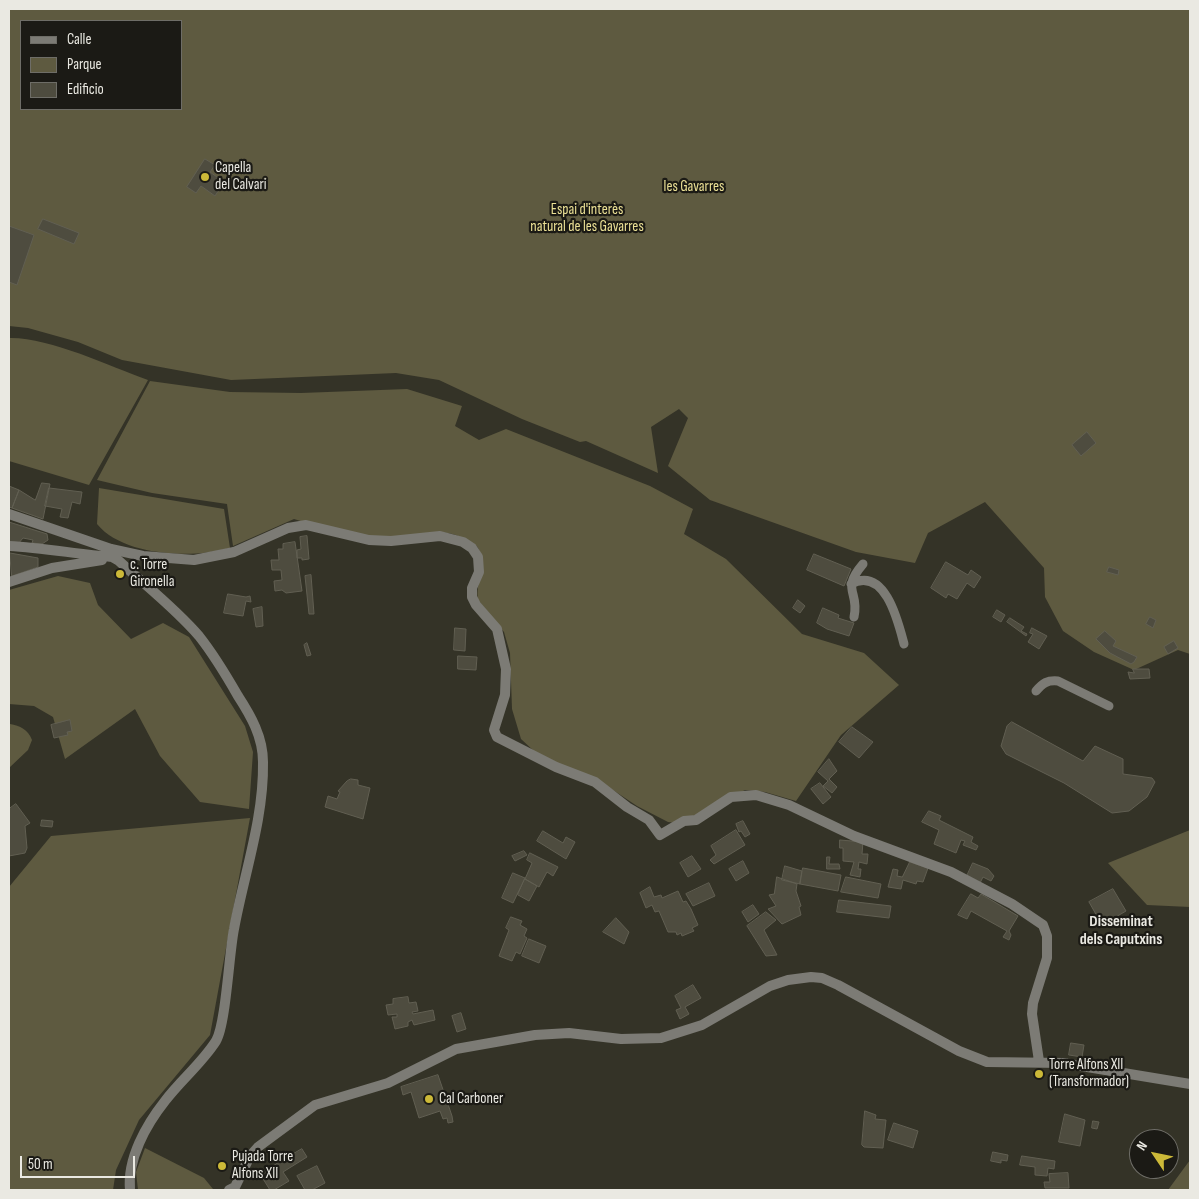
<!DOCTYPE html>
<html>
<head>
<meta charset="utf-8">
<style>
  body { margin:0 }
  #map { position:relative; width:1199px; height:1199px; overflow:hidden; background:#343327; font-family:"Sofia Sans Condensed",sans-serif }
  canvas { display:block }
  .frame { position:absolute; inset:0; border:10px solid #eae9e2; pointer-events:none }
  .legend { position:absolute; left:20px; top:20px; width:162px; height:90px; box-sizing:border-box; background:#1b1a15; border:1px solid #6e6d67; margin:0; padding:6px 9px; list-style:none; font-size:15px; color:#eae9e2 }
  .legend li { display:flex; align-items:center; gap:10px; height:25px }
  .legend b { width:25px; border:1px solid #6e6d67 }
  .north { position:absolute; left:1129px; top:1129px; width:50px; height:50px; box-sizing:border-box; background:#1b1a15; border:1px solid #6e6d67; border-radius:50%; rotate:304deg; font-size:14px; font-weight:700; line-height:20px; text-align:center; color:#eae9e2 }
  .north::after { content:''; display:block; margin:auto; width:18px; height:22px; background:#ccb938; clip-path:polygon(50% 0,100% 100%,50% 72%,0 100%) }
  .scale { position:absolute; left:20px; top:1156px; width:115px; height:22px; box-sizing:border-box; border:2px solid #eae9e2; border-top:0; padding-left:6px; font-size:15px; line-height:18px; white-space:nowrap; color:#eae9e2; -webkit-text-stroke:4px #1b1a15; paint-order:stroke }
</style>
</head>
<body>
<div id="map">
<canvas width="1199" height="1199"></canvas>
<div class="frame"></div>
<ul class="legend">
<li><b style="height:6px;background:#7c7b75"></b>Calle</li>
<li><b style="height:14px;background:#5e5a40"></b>Parque</li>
<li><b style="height:14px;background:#4e4c3f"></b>Edificio</li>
</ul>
<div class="north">N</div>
<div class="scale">50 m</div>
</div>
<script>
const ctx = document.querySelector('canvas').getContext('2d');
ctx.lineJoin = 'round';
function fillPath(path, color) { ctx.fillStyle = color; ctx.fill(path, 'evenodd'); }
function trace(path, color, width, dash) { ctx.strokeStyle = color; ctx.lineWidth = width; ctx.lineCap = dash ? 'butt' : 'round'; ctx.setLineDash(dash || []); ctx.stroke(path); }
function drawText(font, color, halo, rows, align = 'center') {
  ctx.font = font + ' "Sofia Sans Condensed",sans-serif'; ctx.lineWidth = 4.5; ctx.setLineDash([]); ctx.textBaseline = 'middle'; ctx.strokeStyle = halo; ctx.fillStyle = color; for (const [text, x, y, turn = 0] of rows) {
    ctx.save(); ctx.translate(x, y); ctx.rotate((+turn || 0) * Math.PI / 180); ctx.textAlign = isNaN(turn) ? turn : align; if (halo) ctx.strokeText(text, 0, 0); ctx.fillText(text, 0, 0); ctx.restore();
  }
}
fillPath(new Path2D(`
  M9,9H1190V654L1178,650L1134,670L1094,652L1063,631L1045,597L1044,568L985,502L928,533L915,563L856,552L710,500L668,466L688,418L679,409L651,427L658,473L586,441L580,442L522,419L439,380L396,373L231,380L122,360L78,342L28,328L9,326ZM21,21H181V109H21Z
  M9,338C49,337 109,366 148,380L89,485L9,461Z
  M150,381L230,392L301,393L407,389L462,406L455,426L479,440L506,429L650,486L693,509L684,534L726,559L802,634L864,653L899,685L841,735L796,801L765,792L745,790L696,815L676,823L668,822L637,806L613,790L535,752L521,739L512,709L510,653L504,632L478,600C475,582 488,565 478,548C476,544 470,542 466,540C439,523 409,541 380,538C351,535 322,528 294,519L233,546L227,504L152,493L97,480Z
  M99,488L224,509L230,548C192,559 123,556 97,524Z
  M58,576L90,583L98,605L131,639L163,623L189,637L245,726L253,752L249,809L200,802L160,756L135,709L65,759L53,717L34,706L9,704V590Z
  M10,724C20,726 28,729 32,740L28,750L9,768Z
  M250,818L210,1035L139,1120L116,1170L113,1190H9V887L51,836Z
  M1190,830V907L1147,905L1108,863Z
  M145,1148L204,1178L213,1189L138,1190L136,1172Z
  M1190,1160V1190H1168Z`), '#5e5a40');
const building = new Path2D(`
  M205,159L215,165L210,172L224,182L215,196L201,186L196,193L187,187Z
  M43,219L79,233L74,244L38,229Z
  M9,226L34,235L17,285L9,282Z
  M1087,432L1096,443L1081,456L1072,445Z
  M42,483L50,484L43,519L12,508L19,490L35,500Z
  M9,486L19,490L12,508L9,507Z
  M49,488L82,492L80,504L72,502L68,518L60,517L62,509L45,506Z
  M9,522L47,534L48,540L42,544L32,543L33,540L23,538L18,544L9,542Z
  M307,536L309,559L302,560V558H297V550L301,549L300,537Z
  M295,542L302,591L286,593L282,590L275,591L274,581L282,580L281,570H272L271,560H279L278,549H283V544Z
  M10,553L38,558V567L12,576Z
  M814,554L851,569L844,586L807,570Z
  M946,562L968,575L971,570L981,577L974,588L967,583L957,599L948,594L946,598L931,588Z
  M1109,567L1119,570L1118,575L1107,572Z
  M311,575L314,614H309L305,576Z
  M228,594L246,597L250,596L251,602L246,601L243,616L224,613Z
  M798,600L805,606L800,613L793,608Z
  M262,607L263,626L256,627L253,609Z
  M823,608L839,615L838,618L854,623L849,636L827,629L817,623Z
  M997,610L1005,615L1001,622L993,617Z
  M1150,617L1156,620L1153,628L1146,624Z
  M1010,618L1024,627L1021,631L1027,634L1026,636L1007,622Z
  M455,628L466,629L465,651L454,650Z
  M1032,628L1047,636L1039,649L1028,642L1033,634L1030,633Z
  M1105,631L1116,641L1113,646L1137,657L1134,662L1131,664L1110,653L1096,639Z
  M1174,641L1178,648L1168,654L1164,647Z
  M307,643L311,655L307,656L304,645Z
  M458,656L477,657L476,670L458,669Z
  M1133,669H1149L1150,678L1130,679L1128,672L1134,673Z
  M70,720L72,731L67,732L68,735L54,738L51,725Z
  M1012,722L1083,761L1095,746L1123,759V774L1152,778L1155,782L1147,797L1129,811L1112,813L1064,783L1006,754L1001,746L1007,726Z
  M852,727L873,742L859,758L839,742Z
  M829,759L837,771L829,779L837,787L832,793L823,786L828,781L818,772Z
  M351,779L358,780V785L370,788L363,819L325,807L328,796L337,799L340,792L338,791L347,781Z
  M820,783L831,797L823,804L811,789Z
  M16,804L30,823L25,826L27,848L25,853L9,856V809Z
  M929,811L941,816L939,820L973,837L971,842L978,846L976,850L963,845L965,841L961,840L956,853L934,844L939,830L922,822Z
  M42,820L53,821L52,827L41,826Z
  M743,821L750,834L745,837L741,831L739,832L736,824Z
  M736,830L745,845L714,864L710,860L716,855L711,846Z
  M543,831L563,843L566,837L575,842L566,859L537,841Z
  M840,840L863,842L862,854H868L867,864L859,862L858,869H861L860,877L850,875L854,862L843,861V848H840Z
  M524,851L527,855L515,861L512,856Z
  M530,853L558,867L553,876L547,872L539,887L525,879L532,863L527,860Z
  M692,856L701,869L688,877L680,863Z
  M827,857H830L829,864H839L840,869H827Z
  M743,861L749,873L736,881L729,869Z
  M910,862L928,868L923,882L917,881L916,884L903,880L901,889L888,887L893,869L898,870L897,876L902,877Z
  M973,863L988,869L994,876L991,881L983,877L980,883L967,876Z
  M785,866L802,871L800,884L782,880Z
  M803,868L841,875L838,891L800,884Z
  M513,873L525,878L513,903L502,898Z
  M777,877L797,884L796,891L801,906L799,907L801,915L782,924L768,909L776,906L769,895L774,894Z
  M846,877L881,884L878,898L841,892Z
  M525,879L537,886L529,901L518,895Z
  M709,883L715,896L693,906L686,894Z
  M650,887L654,897L661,895L662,898L678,891L683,902L686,901L691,909L698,925L692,928L694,931L682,936L681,933L677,935L676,932H668L659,911L655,912L652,905L646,908L640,893Z
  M1113,889L1126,911L1102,925L1089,902Z
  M971,894L978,898L981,894L1018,916L1009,931L1011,935L1009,940L1003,937L1007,931L971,911L967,919L958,915Z
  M839,900L891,906L889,918L837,912Z
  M753,905L759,914L748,922L742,912Z
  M766,912L776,920L764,930L777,955L766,956L747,926Z
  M511,917L522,921L520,925L527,929L524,936L527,938L520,954L516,952L512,961L499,956L509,930L506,928Z
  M616,918L629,932L624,944L603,932Z
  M529,939L546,946L539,963L522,956Z
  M693,985L701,998L685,1007L689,1014L680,1019L676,1010L681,1008L675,996Z
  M408,997L409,1003L416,1002L418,1011L412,1012L413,1014L433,1010L435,1020L414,1025L412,1020L408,1022V1026L395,1029L392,1017H397V1014L388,1015L386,1005L393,1004V999Z
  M461,1013L466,1029L457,1032L452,1016Z
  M1071,1043L1084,1045L1082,1057L1069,1055Z
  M438,1075L452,1116L453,1122L448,1123L447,1118L443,1119L440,1111L419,1118L411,1092L403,1095L401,1087Z
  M865,1111L876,1115L875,1119L886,1120L883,1148L864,1147L862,1145Z
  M1065,1114L1085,1120L1080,1146L1059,1142Z
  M1093,1121L1099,1122L1097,1129L1092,1128Z
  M894,1123L918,1131L913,1148L888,1140Z
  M302,1149L307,1157L283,1172L289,1181L274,1190H270L260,1174Z
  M993,1152L1008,1155L1007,1161L1001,1160V1163L991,1161Z
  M1022,1156L1055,1161L1054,1169L1048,1168L1047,1176L1035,1175V1167L1020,1165Z
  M317,1166L325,1183L312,1190H305L297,1176Z
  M1068,1173L1069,1188H1045L1044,1182H1050L1049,1174Z`);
fillPath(building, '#4e4c3f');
trace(building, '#615f52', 1);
trace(new Path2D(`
  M851,584C885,566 898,621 904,644
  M854,617C860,591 840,591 863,564
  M1036,691C1043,683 1047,680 1058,681L1109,706`), '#7c7b75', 9);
trace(new Path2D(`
  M9,514L111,549L143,556L194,560L234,552L288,528L306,525L369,540L391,541L440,536L463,542L472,548L478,557L479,572L472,588V597L476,605L497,629L506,669L505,695L494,730L497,737L556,767L595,782L627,807L649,820L660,835L684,821L696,820L731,797L756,795L789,805L854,836L951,872L1012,904L1043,925L1047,936V958L1033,1003L1032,1014L1039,1061
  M9,546C43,548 77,554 112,557L119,561C145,585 176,609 199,636C214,655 226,675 238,696C251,716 263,737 263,762C264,819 244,874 234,929C229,953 226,1024 216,1041C202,1063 181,1080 165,1101C146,1125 127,1159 130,1190
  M9,582L52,568L102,560
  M229,1190L235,1187L250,1156L258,1147L315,1105L388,1083L456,1049L535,1035L569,1033L621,1039L661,1038L702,1025L770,986L788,980L811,977L822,978L838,985L959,1051L987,1062L1063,1063L1190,1084`), '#7c7b75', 10);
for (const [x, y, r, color] of [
  [205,177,5,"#ccb938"],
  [120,574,5,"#ccb938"],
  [1039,1074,5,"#ccb938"],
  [429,1099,5,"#ccb938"],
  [222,1166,5,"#ccb938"]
]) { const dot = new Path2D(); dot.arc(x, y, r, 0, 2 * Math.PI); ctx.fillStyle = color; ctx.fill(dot); trace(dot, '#1b1a15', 2); }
drawText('15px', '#eae9e2', '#1b1a15', [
  ["Capella",215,168],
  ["del Calvari",215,185],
  ["c. Torre",130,565],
  ["Gironella",130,582],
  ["Torre Alfons XII",1049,1065],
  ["(Transformador)",1049,1082],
  ["Cal Carboner",439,1099],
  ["Pujada Torre",232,1157],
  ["Alfons XII",232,1174]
], 'left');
drawText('15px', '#ebe095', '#1b1a15', [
  ["les Gavarres",694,187],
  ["Espai d'interès",587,210],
  ["natural de les Gavarres",587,227]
]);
drawText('bold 16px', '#eae9e2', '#1b1a15', [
  ["Disseminat",1121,922],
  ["dels Caputxins",1121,940]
]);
</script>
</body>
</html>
